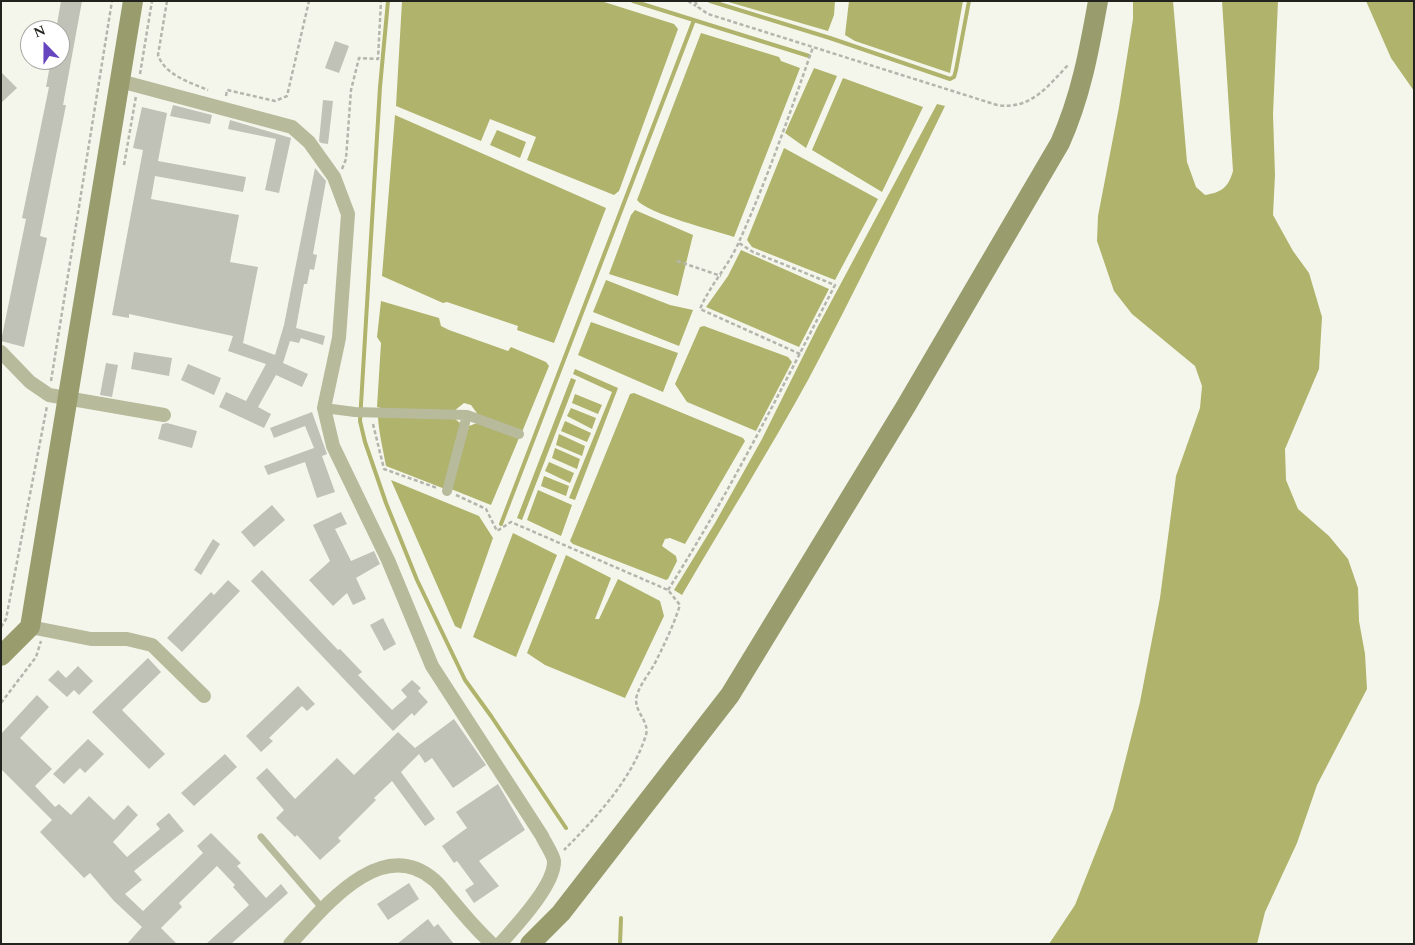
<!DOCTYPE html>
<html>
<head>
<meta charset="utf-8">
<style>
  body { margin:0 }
  #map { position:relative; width:1415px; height:945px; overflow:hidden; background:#f5f6eb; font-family:Spectral,serif }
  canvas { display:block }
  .frame { position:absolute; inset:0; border:2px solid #22221e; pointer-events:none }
  .north { position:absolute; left:20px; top:20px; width:50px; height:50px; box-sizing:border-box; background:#fff; border:1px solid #a7a7a5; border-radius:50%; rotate:338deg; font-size:14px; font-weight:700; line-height:20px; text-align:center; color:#22221e }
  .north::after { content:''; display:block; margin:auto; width:18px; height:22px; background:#6745be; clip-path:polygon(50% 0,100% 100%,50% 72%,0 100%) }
</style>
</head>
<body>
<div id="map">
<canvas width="1415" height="945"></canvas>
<div class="frame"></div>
<div class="north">N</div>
</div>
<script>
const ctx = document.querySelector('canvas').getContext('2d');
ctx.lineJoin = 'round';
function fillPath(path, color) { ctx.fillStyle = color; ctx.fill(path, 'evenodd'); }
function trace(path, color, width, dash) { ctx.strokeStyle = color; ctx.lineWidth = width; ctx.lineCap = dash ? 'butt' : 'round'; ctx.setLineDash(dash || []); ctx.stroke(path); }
fillPath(new Path2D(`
  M402,1H601L674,24L678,29L619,191L614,195L527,160L536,137L490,119L481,141L396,106Z
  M725,1H835L834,15L828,31Z
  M849,1H963L950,73L855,41L845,35Z
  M1133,1H1173L1187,162L1196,187L1205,195C1222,192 1228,188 1233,171L1222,1H1278L1273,114L1275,175L1273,215L1293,251L1309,273L1322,317L1319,369L1285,449L1286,480L1298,509L1329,536L1348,559L1358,588L1359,621L1365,654L1367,689L1317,785L1297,843L1265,912L1257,944H1049L1075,905L1113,809L1140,702L1160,598L1176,476L1200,408L1202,386L1195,366L1132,314L1114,291L1097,241L1098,216L1119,107L1133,19Z
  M1366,1H1414V91L1391,58Z
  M701,33L779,57L781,61L800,68L734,237C714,230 648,214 637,200Z
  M814,68L837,76L806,148L785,133Z
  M843,78L923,107L882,192L812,150Z
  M937,104L945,106C900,198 856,290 808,380C768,453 724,523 682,595L674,590L715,523L762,439L817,328Z
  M395,115L606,208L554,343L517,330L518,326L447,302L443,303L382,276Z
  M497,130L526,142L520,158L490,145Z
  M784,148L878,199L835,280L752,247L747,240Z
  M635,210L693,235L678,296L609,274L631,215Z
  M741,250L829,289L799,347L706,307L728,276Z
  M606,280L670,305L693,310L679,346L593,312Z
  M381,301L439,318L441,326L449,330L508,351L511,347L546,362L549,366L522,432L479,416L471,405L464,403L454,411L389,410L377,407L381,343L377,337Z
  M591,322L678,353L663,392L578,355Z
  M704,326L788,357L792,362L756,431L687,402L675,384L700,327Z
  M575,369L618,388L575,500L569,498L612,392L573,374Z
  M571,378L576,380L522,520L517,518Z
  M634,393L743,438L745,441L685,544L670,538L665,539L662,546L676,556L677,561L668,579L666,580L573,544L570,541L630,394Z
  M575,394L602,405L598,414L572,403Z
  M571,408L596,418L592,429L567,416Z
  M378,417L455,419L464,426L445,489L386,466C383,449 379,434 378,417Z
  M565,421L591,433L587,442L561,431Z
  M477,423L519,438L491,505L451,489L469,426Z
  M559,434L585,446L582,456L556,445Z
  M555,448L580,459L577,469L552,458Z
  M549,462L574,473L570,483L545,471Z
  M544,476L569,486L566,496L541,486Z
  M391,480L479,516L493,538L461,629L455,626Z
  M538,490L572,505L561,536L527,520Z
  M513,533L557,555L516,657L473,637Z
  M566,555L611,578L595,619H599L618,579L660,601L664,616L625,698L545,665L527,653Z`), '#afb36b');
trace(new Path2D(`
  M388,1L380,87L360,421L365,442L386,503L417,580L465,680L491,716L566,828
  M633,1L809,56
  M710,1L830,38L950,79L954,77L956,70L969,1
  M501,524L694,20
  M620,944L621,918`), '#afb36b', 4);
fillPath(new Path2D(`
  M61,1H82L63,105H66L40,236L47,238L24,347L1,341L26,219L22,218L49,87H46L51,60H60V30H56Z
  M335,41L349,46L339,73L325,68Z
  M1,72L17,88L1,103Z
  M323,100L333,101L328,144L321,143L319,141Z
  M173,105L212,115L210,124L170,116Z
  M142,107L167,113L158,161L246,177L243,192L155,176L151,199L239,215L230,262L258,267L243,343L275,355L284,325L315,168L326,181L313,254L317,255L314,270L310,269L307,284H304L296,328L325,336L323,345L301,338L299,343L290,341L283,363L308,374L302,387L276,375L258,407L271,414L264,428L219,407L226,392L246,401L266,364L228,351L233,336L129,314V318L112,315L143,150L133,148Z
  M230,120L291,138L279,193L265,190L276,139L228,129Z
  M134,352L172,358L169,376L131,369Z
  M106,363L118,365L112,397L100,395Z
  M188,364L221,378L214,395L181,380Z
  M312,412L327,454L322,456L335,492L317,498L305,462L268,475L264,466L314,448L305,426L274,438L270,428Z
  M167,423L197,431L192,448L158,439L162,424Z
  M272,505L285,520L254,547L241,532Z
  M341,512L347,524L335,529L351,561L374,551L380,564L356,578L366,599L353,605L347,593L333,606L309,580L330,561L313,525Z
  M213,539L220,544L201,575L194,570Z
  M262,570L338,650L340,649L362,672L358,675L392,710L407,697L401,690L412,680L421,688L418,691L428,702L414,716L412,713L393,731L251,581Z
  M228,580L240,591L182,652L167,638L211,592L214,595Z
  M383,618L396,644L384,651L370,625Z
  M148,658L161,672L122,710L165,754L149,769L92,712Z
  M78,666L93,681L79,695L74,690L67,697L48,680L58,670L66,678Z
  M298,686L315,704L307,711L302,706L269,738L273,741L261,752L246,736Z
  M37,695L49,707L20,738L52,769L35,786L55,807L59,804L71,815L89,796L114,820L128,805L138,815L113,842L127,857L160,829L156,824L169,813L184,831L134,871L142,880L125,894L143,911L203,853L197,846L211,833L241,863L237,866L266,898L281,884L288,893L231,944H206L249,905L233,887L235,885L217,866L179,903L182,907L161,928L177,944H127L142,927L114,901L90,873L84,878L40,832L52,820L1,769V734Z
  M454,719L486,765L453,788L432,758L425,763L419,754L401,772L435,819L425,826L392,781L374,798L376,800L338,838L341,841L320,860L297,835L295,837L276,818L284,810L256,778L267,768L295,799L337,758L354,775L398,732L415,748Z
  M88,739L104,754L85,773L80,768L64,784L53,774Z
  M225,754L237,767L194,806L181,793Z
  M498,784L525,830L479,861L499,886L474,903L465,890L474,884L457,861L454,863L442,846L467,828L456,812Z
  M409,883L419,899L388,920L377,904Z
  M428,919L434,927L438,924L454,944H397Z`), '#c0c1b7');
trace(new Path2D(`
  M167,1L158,55C165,75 189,82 208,90
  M688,1L696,6
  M695,1L698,7L708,14L997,105C1031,110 1047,87 1069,64
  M140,74L152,1
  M226,96L227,90L275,101L287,96L309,1
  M124,165L136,96
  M342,169L346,159L351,90L359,58L378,59L381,1
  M677,261L721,276
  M800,354L700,309C710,285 727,268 738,244C767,180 790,113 813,47
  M51,381L112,1
  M373,424L384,469L437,488
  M456,495L486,509L497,531L511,522L668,590L680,605C673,627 664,645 654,665C648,675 640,685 637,695C632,711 650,720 646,735C632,779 596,818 564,850
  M668,590C730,492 782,388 835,285L753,252L739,243
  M1,627L6,619L47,406
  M1,703L36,657L41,641`), '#b4b5ac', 2.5, [4, 2.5]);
trace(new Path2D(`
  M261,837L323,909`), '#b7ba9b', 7);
trace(new Path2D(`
  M324,408L355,412L467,415L519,434
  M447,491L467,415`), '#b7ba9b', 10);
trace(new Path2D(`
  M120,81L292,127L309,142L334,177L348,214L339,338L324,408L333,446L388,560L432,666L542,836C545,843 553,854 554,861C555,885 515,927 500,944
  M1,352L30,382L49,395L164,415
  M30,627L91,639H127L152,645L204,696
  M290,944C323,909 380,835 433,879C440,884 445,893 451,899C464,915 477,930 492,944`), '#b7ba9b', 14);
trace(new Path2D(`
  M1,656L30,627L133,1
  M530,944L561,913L730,695L906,406L1060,143C1081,96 1089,51 1098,1`), '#999d6e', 20);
</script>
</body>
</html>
